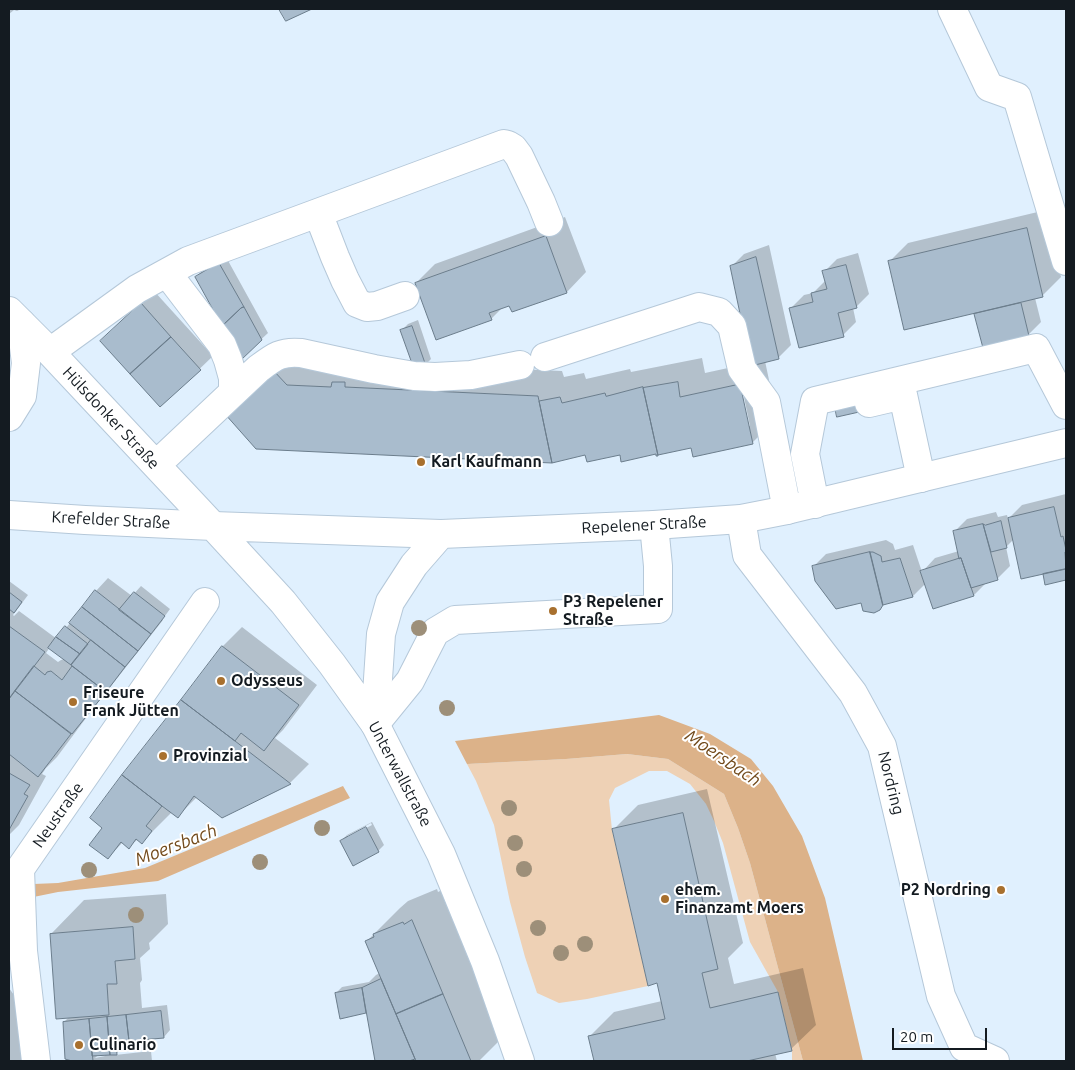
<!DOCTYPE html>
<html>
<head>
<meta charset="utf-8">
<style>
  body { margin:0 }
  #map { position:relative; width:1075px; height:1070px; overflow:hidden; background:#e0f0fe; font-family:Ubuntu,sans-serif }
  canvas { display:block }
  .frame { position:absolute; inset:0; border:10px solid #141b21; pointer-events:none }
  .scale { position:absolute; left:892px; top:1028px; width:95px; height:22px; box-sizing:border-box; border:2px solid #141b21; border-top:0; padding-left:6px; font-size:15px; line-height:18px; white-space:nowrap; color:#141b21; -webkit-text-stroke:4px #fff; paint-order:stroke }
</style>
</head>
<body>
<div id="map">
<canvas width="1075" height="1070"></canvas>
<div class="frame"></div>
<div class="scale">20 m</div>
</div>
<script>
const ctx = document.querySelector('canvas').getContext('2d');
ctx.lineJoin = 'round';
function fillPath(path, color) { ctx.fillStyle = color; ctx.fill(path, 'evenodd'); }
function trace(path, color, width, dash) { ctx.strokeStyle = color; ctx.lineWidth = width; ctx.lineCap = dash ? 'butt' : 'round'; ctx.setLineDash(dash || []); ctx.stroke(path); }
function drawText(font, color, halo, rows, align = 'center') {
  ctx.font = font + ' Ubuntu,sans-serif'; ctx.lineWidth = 4; ctx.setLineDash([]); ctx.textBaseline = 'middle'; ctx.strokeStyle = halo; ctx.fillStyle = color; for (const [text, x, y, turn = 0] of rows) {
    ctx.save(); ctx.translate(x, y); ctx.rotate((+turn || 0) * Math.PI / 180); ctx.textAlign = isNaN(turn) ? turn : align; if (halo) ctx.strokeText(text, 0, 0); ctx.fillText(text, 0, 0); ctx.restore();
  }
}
fillPath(new Path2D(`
  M627,754L668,759L724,794L738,828L750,863L803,1061H792V1050L778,992L750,942L723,843L714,821L706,804L690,784L667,771H649L615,788L609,800L612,830L648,986L587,999L559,1003L537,993L525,957L510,902L494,825L476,781L467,764L566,759Z`), '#eed1b5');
fillPath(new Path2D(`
  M659,715L710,734L751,759L773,786L802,836L825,898L863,1061H803L750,863L738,828L724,794L668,759L627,754L566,759L467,764L455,741Z
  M343,786L350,798L158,881L58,892L9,902V885L58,883L145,868Z`), '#dcb289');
fillPath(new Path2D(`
  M9,9H21L17,11L14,10L9,14Z
  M1046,210L1061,277L1042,296L1035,298L1041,322L1028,335L975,314L978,311L889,262L908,243Z
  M565,217L586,272L567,292L513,311L510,304L504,306L491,319L416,283L435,264Z
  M769,245L791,345L778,358L765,361L777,418L752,443L692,446L622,460L621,454L585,453L227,414L298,346L414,365L402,330L408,324L418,320L431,359L425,365L562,371L564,377L584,373L586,379L630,369L631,372L702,358L705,373L751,363L731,267L744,254ZM737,378H740L750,426H748Z
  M858,253L869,294L856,307L853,308L856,322L843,335L791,308L804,295L813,293L826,280L824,272L837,259Z
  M226,257L268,333L241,358L196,277L202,271Z
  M154,291L213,356L161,406L114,328Z
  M1066,494V578L1046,583L1044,573L1014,539L1006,547L1010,566L997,579L987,582L974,595L926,583L913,596L884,603L862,601L813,567L826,554L886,540L893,544L895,550L913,545L922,572L935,558L959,551L954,532L967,519L996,512L998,517L1007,515L1008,519L1022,505Z
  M108,578L132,596L141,586L170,609L162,620H163L89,714L57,757L46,768L42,774L46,776L19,825L9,835V581L28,595L13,615L14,616L19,611L57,639L96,591ZM50,647L65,659L61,660L58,662L46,653Z
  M242,627L317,685L283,730L275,738L309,764L290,783L222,816L197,797L178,816L172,812L142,842L138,839L129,847L123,842L108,858L104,828L182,701L223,646Z
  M707,789L743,943L728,958L734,984L803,968L816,1025L791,1049L775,1053L777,1061H595L589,1037L614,1012L662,1001L658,982L613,830L638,805Z
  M372,822L384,845L378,851L341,841L347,835ZM371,823L372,825L347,838V836Z
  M446,888L507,1033L479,1061H417L415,1057L406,1061H376L367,1010L365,1012L336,993L342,987L369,982L376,975L380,973L367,941L400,908L408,901L437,889L438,892Z
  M166,894L168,924L149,943L150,949L140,958L142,980L140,983L142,1008L167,1005L170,1030L164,1037L123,1041V1047L115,1055L151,1051L152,1061H91L92,1060L74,1061L67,1058L64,1022L69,1017L51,934L84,900ZM105,1054V1056L95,1058L98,1055Z
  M9,988L14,995H17L23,1061H9Z`), '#0003');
const building = new Path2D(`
  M279,9H312L286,21Z
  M1027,228L1043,297L904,330L888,261Z
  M546,236L567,293L512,312L509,306L489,313L492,320L436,340L415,283Z
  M756,257L779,359L751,366L730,266Z
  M219,263L244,307L241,308L222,326L195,277Z
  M846,265L857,308L838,313L844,337L799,348L789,308L813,302L811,293L827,289L822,271Z
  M141,303L171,337L130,374L100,341Z
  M1021,303L1029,336L983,348L974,314Z
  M244,307L262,340L241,360L222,326L241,308Z
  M412,326L426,366L414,369L400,330Z
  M171,337L201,370L160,407L130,374Z
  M272,369L287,385L331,387L332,382H345V387L538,396L552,463L256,449L225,414Z
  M678,382L680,397L740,384L753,444L693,457L691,448L658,455L643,388Z
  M643,387L658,456H656V454L621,462L620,455L587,462L585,455L552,463L539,401L560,397L562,403L605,393L606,396Z
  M831,388L868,410L837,417Z
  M1054,507L1061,537L1063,536L1066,550V552H1065L1066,569L1021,579L1008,518Z
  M1001,521L1007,548L991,552L983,524L985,525Z
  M983,524L998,580L971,588L961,558L959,559L953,531Z
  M870,552L883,605L880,610L874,613L863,611L861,603L836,609L815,581L812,566Z
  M870,552H873L881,556L882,562L900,558L913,597L883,605Z
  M961,558L974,596L933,609L920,571Z
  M1066,569V580L1045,585L1043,574Z
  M95,590L151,634L138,651L82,607Z
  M9,592L22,602L14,613L9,609Z
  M134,592L165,616L151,634L119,610Z
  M82,607L138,651L125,667L69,623Z
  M9,626L45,652L9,699Z
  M65,626L88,644L80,654L56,637Z
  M56,637L80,654L71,665L48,648Z
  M91,640L125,667L106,692L71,665Z
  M222,646L299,705L264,751L241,733L235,741L181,700Z
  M34,666L45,675L47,672L51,671L62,680L72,666L106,692L72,734L15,691Z
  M15,691L71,734L38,777L9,754V699Z
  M181,700L235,741L291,784L222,818L194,796L178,818L162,806L122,775Z
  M9,773L30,785L24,794L28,796L9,830Z
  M122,775L162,806L146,826L152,831L142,844L136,839L129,849L121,842L108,859L89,845L102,828L90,818Z
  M683,813L718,969L702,973L710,1008L778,992L792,1051L747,1061H594L588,1036L665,1019L657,983L648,986L612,829Z
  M366,827L379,852L353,866L340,841Z
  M412,920L443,994L396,1014L365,941L374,937L373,934L403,922L404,924Z
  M133,927L135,959L115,961L117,984H107L109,1015L56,1019L50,934Z
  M381,979L415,1059L409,1061H375L362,988Z
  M362,988L366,1013L340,1019L335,993Z
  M443,994L471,1061H416L396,1014Z
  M161,1011L164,1038L129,1041L126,1015Z
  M126,1015L129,1041L116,1042L117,1055H110L107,1017Z
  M107,1017L110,1055L92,1056L89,1019Z
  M89,1019L93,1061H72L65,1059L63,1022Z`);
fillPath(building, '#a9bccd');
trace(building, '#6b7d8c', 1);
const minor = new Path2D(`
  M952,9L989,87L1017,97L1066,261
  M318,213L335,257L345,280L357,303L367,307L377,306L405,296
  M167,273L222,345L228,360L233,378V392
  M9,311L50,352L213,526
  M50,352L137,289L188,261L504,144L508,145L513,148L519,156L541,202L549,222
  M545,357L699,307L719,312L732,326L742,369L766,402L787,510
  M869,403L903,395L921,478
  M156,465L258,369C274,357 281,351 301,353L374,369L414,376L435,377L471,375L520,365
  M815,504L805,454L815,401L1036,348L1066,405
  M741,519L747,555L853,693L882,746L941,996L964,1047L995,1061
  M375,724L410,681L435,632L455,620L658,609V566L654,525
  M36,1061L23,951L20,869L205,602`);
const major = new Path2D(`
  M9,417L22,396L26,363L21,323
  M9,515L85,520L213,526L441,534L654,525L741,519L787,510L1066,443
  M213,526L283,602L332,664L375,724L441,854L485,961L520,1061
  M375,724L381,634L390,602L414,565L441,534`);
trace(minor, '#b5c8d9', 30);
trace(major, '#b5c8d9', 30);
trace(minor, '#fff', 28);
trace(major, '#fff', 28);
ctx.fillStyle = '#9d8f79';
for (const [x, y] of [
  [419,628],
  [447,708],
  [509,808],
  [322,828],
  [515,843],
  [260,862],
  [524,869],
  [89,870],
  [136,915],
  [538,928],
  [585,944],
  [561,953]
]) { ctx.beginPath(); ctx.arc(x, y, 8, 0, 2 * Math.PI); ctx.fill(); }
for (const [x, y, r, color] of [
  [421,462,5,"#a8702e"],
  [553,611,5,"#a8702e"],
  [221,681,5,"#a8702e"],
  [73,702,5,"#a8702e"],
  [163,756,5,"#a8702e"],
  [1001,890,5,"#a8702e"],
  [665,899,5,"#a8702e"],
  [79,1045,5,"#a8702e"]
]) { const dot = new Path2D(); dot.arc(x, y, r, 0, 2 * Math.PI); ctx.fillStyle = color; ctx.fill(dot); trace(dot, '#fff', 2); }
drawText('16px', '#141b21', '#fff', [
  ["Hülsdonker Straße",111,418,47],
  ["Krefelder Straße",111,520,3],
  ["Repelener Straße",644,525,-3],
  ["Unterwallstraße",400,774,62],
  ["Nordring",891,783,76],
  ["Neustraße",58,815,-55]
]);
drawText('bold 16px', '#141b21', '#fff', [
  ["Karl Kaufmann",431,462],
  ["P3 Repelener",563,602],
  ["Straße",563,620],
  ["Odysseus",231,681],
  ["Friseure",83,693],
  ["Frank Jütten",83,711],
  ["Provinzial",173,756],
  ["ehem.",675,890],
  ["Finanzamt Moers",675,908],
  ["P2 Nordring",991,890,"right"],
  ["Culinario",89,1045]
], 'left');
drawText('italic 18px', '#724a1b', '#fff', [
  ["Moersbach",723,758,34],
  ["Moersbach",176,845,-21]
]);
</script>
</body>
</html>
